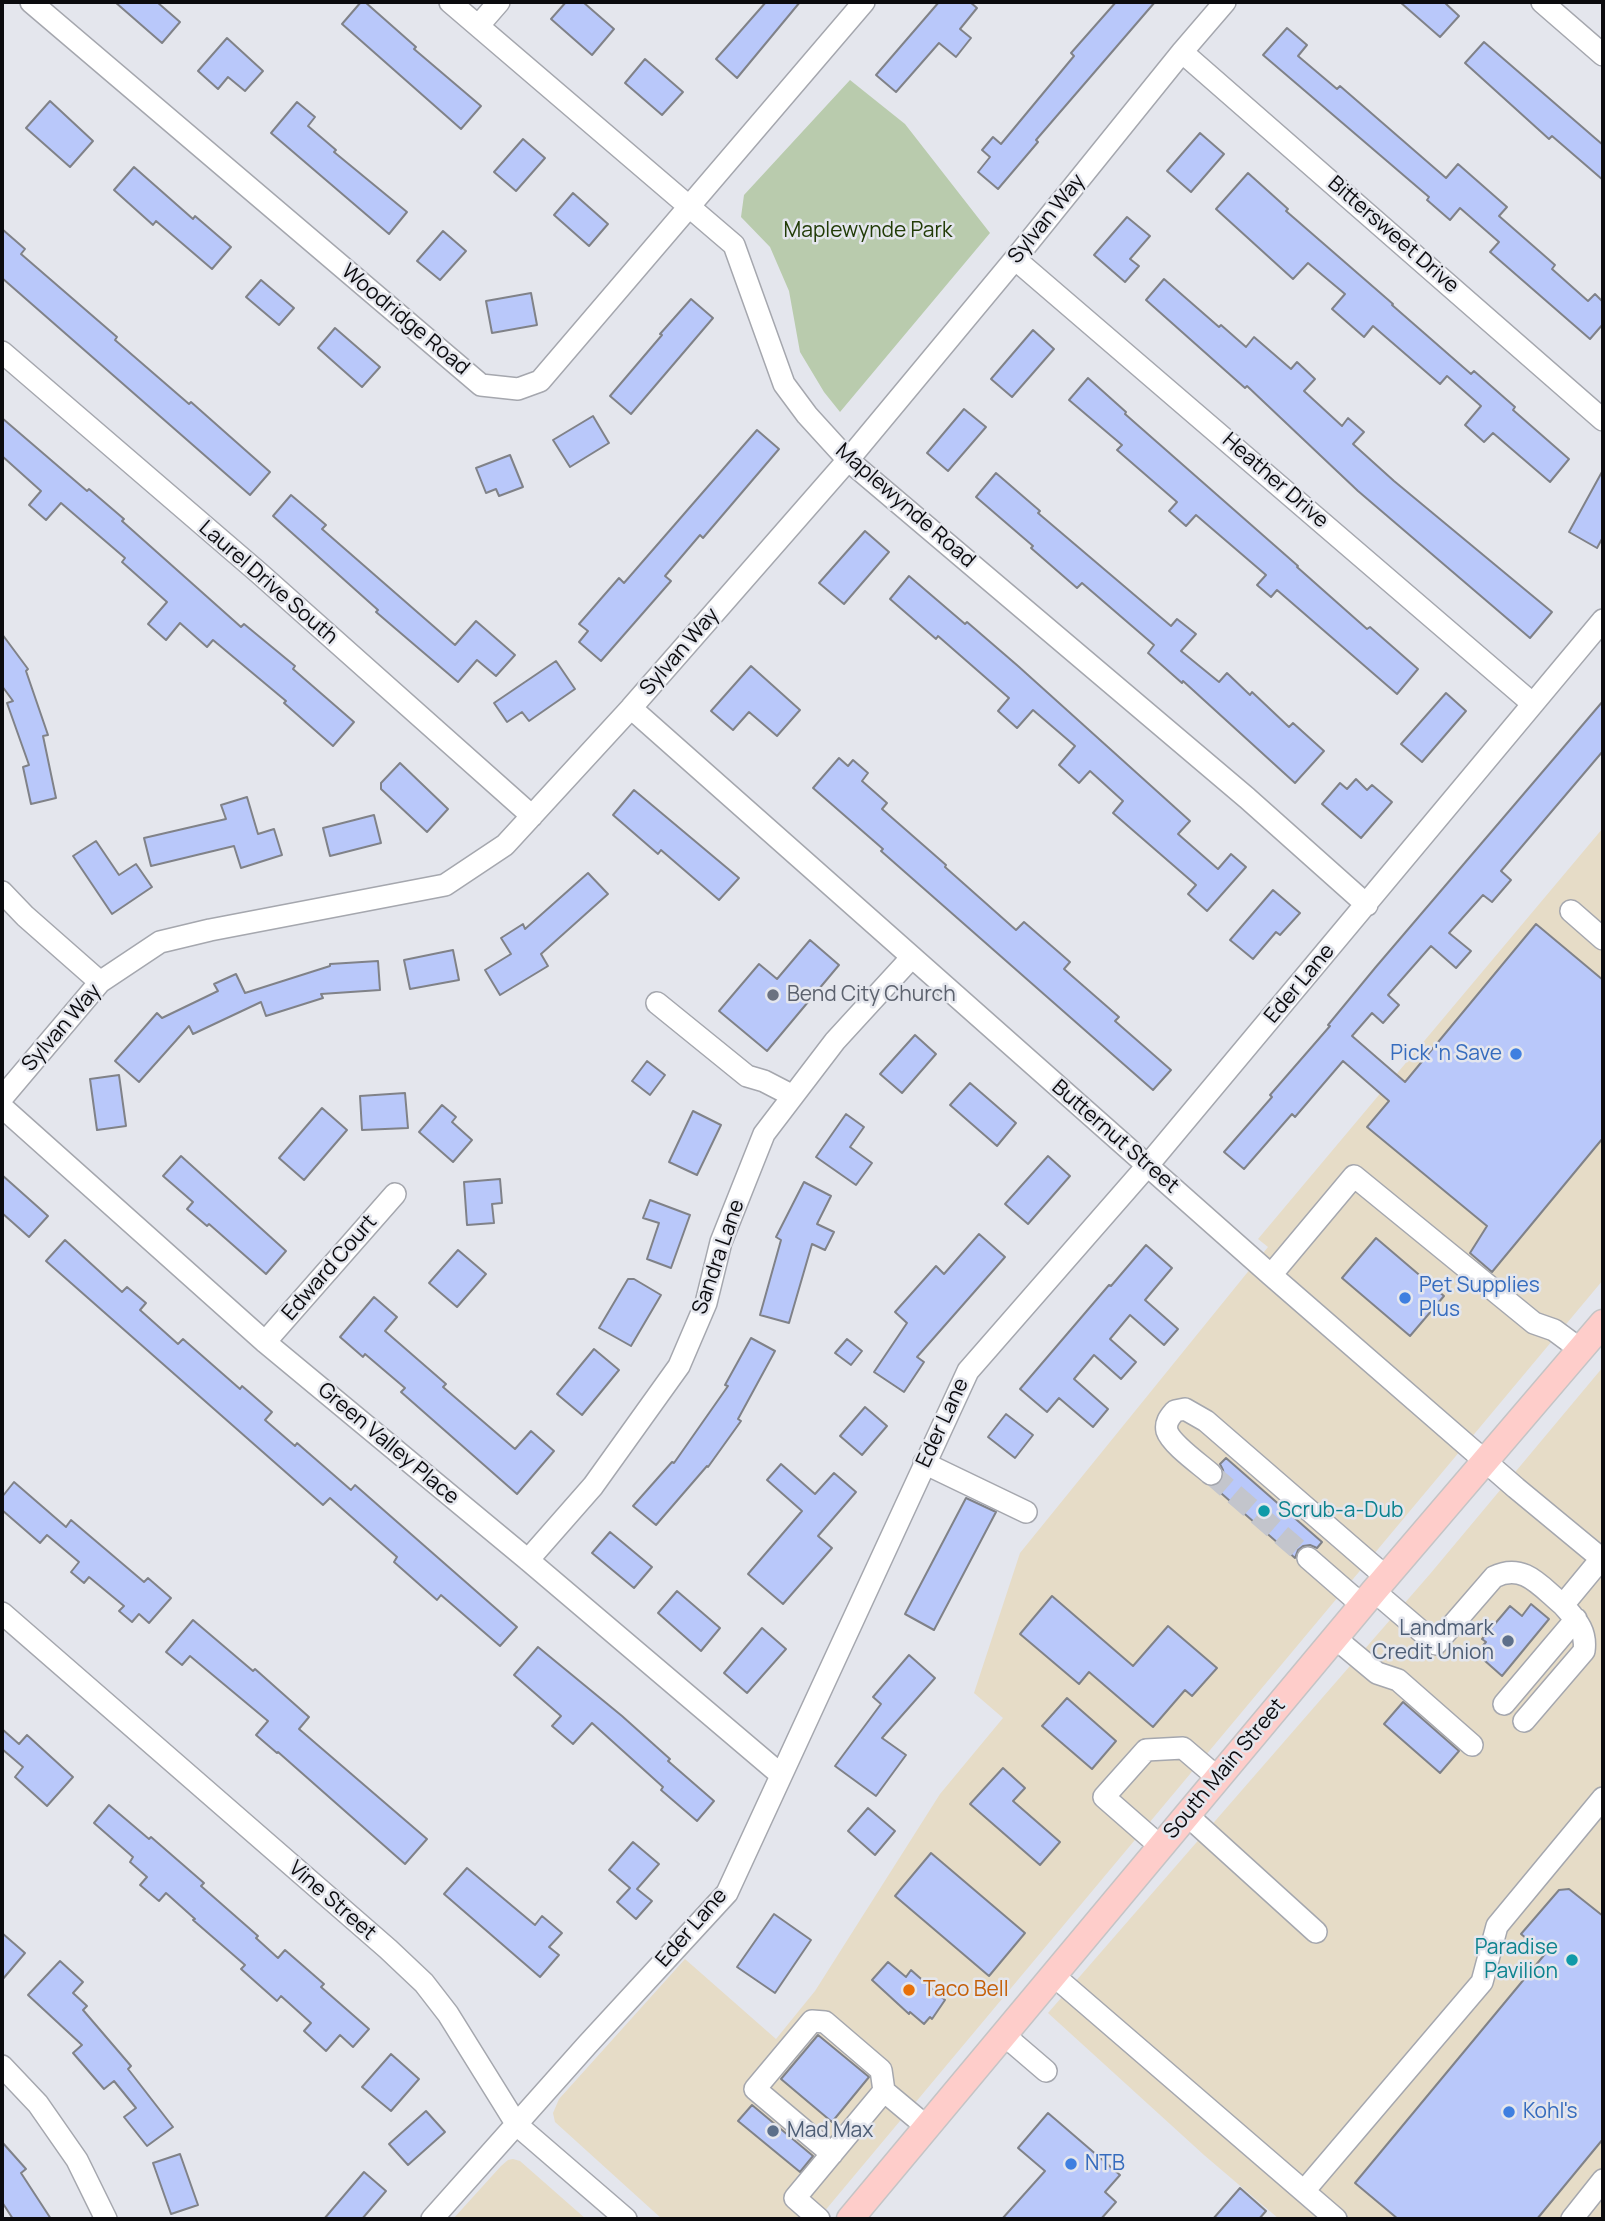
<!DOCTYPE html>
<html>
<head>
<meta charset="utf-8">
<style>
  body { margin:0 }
  #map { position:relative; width:1605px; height:2221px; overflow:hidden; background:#e4e6ed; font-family:Manrope,sans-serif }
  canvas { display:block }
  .frame { position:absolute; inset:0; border:4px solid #0b0b0e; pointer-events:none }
</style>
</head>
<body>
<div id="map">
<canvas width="1605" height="2221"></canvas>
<div class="frame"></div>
</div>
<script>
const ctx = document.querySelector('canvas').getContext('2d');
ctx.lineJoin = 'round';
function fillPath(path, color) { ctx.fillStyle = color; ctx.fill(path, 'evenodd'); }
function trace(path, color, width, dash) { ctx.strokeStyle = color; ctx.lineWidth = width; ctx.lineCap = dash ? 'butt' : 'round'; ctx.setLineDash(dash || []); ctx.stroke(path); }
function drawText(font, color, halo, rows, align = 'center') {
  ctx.font = font + ' Manrope,sans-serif'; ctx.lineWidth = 5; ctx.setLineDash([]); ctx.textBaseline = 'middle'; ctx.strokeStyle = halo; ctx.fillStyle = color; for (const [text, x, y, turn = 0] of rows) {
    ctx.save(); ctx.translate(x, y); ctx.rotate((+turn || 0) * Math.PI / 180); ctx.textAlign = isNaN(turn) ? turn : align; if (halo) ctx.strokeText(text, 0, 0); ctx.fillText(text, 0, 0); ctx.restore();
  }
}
fillPath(new Path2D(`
  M1603,828V1280L818,2219H662L555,2122L553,2113L559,2099L685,1959L776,2039L815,1991L940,1794L1003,1718L974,1693L1020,1553L1268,1247L1258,1239Z
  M1603,1367V2219H1279L1204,2155L1048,2013L1430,1574Z
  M513,2159L520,2161L586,2219H453L501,2166L508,2160Z`), '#e6dcc7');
fillPath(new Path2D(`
  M850,80L905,124L990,233L840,412L824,392L800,352L789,291L770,247L741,217L744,195Z`), '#b9cbad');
const building = new Path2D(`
  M115,2H157L180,22L162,43Z
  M361,2H365L416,47L414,49L481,106L461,129L342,24Z
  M566,2H583L614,29L592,55L551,19Z
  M766,2H800L737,78L716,59Z
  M939,2H970L977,8L960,29L971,38L956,57L939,43L896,92L876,75Z
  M1116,2H1155L1036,140L1038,142L998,189L978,172L990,157L982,150L993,137L1001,144L1074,56L1071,53Z
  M1400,2H1444L1459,16L1440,37Z
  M1287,28L1307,45L1298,56L1337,89L1340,86L1446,178L1458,164L1507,207L1499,216L1555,265L1552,269L1588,301L1595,294L1603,302V324L1590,339L1490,252L1499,242L1460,208L1450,220L1427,200L1429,197L1263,55Z
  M227,38L263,71L245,91L228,77L218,89L198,71Z
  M1484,42L1603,145V180L1552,136L1549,139L1465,63Z
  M645,59L683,92L662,115L625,83Z
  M50,101L93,141L70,167L26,128Z
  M297,102L315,117L308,126L336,150L334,152L407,212L389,234L271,133Z
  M1200,133L1224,154L1191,192L1167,171Z
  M523,139L545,158L516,191L494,172Z
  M134,167L193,219L195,216L231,247L212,269L156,221L153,225L114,190Z
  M1248,173L1288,209L1286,211L1393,304L1392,305L1471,374L1474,371L1515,407L1513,410L1569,459L1550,482L1493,433L1484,442L1465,425L1481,406L1447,376L1440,384L1373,326L1364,337L1332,309L1345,294L1308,263L1293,279L1216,209Z
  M573,193L608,224L589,246L554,215Z
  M1127,217L1150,236L1130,259L1139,266L1125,282L1094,255Z
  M2,229L25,249L21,254L117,337L115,340L189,404L191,402L270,472L250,495L2,278Z
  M443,231L466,251L440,280L417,261Z
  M1164,279L1219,327L1221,325L1246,347L1254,337L1291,369L1297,362L1315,379L1304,391L1342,426L1348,418L1364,432L1353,444L1394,481L1552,612L1530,638L1358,491L1247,386L1245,388L1146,300Z
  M261,280L294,308L279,325L246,297Z
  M531,293L537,325L492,333L486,301Z
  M691,299L713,318L631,414L610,396L662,335L660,334Z
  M335,328L380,367L362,387L318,348Z
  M1033,330L1054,349L1012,397L991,379Z
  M1088,378L1126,412L1125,414L1298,566L1297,567L1367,629L1370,627L1418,669L1397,694L1277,590L1271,597L1257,585L1266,575L1196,515L1186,526L1169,511L1177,502L1117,450L1122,445L1069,400Z
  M964,409L986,427L948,471L927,453Z
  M593,416L609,443L570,467L553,440Z
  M2,418L87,491L89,489L124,519L122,521L241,627L244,624L295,666L293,669L354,722L333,746L284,703L286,701L213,640L207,647L180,623L166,640L148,624L167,602L122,562L125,558L61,503L46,520L29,505L41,491L2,456Z
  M757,430L779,449L703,538L700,535L665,576L671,581L601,661L579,642L588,631L579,624L619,578L624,583Z
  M510,455L523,487L499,496L496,489L486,493L476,468Z
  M1603,470V537L1597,548L1569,532Z
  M996,473L1040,511L1038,513L1171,626L1177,619L1196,634L1181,651L1219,682L1227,673L1250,695L1252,692L1289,727L1293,723L1324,751L1295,783L1183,681L1182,683L1148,653L1154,645L1082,583L1077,588L1031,548L1033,546L976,497Z
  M291,495L326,525L322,529L455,645L476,621L515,655L496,676L477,660L458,682L376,612L378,610L273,516Z
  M865,531L889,552L844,604L819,583Z
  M909,576L965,624L967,622L1018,666L1190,821L1178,834L1218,869L1231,854L1246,867L1207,911L1188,894L1196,885L1113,813L1123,801L1090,771L1079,783L1059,765L1075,746L1033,710L1017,728L998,711L1009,698L938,636L936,639L890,599Z
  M2,634L28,669L26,671L48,735L43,736L56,798L31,804L23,767L29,765L7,703L13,701L2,686Z
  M556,661L575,689L529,721L522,712L507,722L494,703Z
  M751,666L800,710L777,736L749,712L733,730L711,711Z
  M1446,693L1466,711L1422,762L1401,744Z
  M1603,701V751L1501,871L1511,880L1492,902L1483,895L1449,933L1471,951L1456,968L1431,946L1388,995L1399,1005L1383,1023L1372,1013L1352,1036L1405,1082L1536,924L1603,980V1138L1492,1272L1470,1253L1487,1226L1367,1127L1389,1101L1343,1061L1295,1117L1292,1114L1244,1169L1224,1152L1272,1097L1270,1095L1330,1026L1328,1025L1375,968Z
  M839,758L848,766L853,760L868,773L862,781L887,803L882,809L946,865L945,867L1016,930L1024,922L1070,962L1064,969L1119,1017L1115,1021L1171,1070L1153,1090L881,851L883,849L813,788Z
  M400,763L448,809L427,832L381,789V783Z
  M1356,779L1367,790L1372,785L1392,802L1361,838L1322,804L1340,783L1347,789Z
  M634,790L739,878L719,900L661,850L658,854L613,815Z
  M247,797L258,834L274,829L282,855L241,868L234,846L151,866L144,838L226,819L221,805Z
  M374,815L381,843L330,856L323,828Z
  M96,841L119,875L136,864L152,887L112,914L73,856Z
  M588,873L608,894L541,954L548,966L500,995L485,970L511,954L501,938L523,924L525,929Z
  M1273,890L1300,913L1280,935L1276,932L1253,959L1230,940Z
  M810,940L839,965L767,1051L719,1011L759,964L777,979Z
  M453,950L459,980L410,989L404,960Z
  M378,961L380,990L321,994L323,998L266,1016L261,1002L193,1034L189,1026L139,1082L115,1061L157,1013L162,1018L218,991L214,984L236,974L245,993L330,966V964Z
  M915,1035L936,1054L902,1093L880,1074Z
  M647,1061L665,1075L650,1095L632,1081Z
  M119,1075L126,1126L97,1130L90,1079Z
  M970,1083L1016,1123L997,1146L950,1105Z
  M405,1093L408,1128L362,1130L360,1096Z
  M442,1105L456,1117L452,1122L472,1140L453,1162L419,1132Z
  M322,1108L347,1130L304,1180L279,1158Z
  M693,1111L721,1125L697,1175L669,1162Z
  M846,1114L864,1127L850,1147L872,1163L856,1185L816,1157Z
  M181,1156L286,1251L266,1274L209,1224L207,1226L187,1209L193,1202L163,1176Z
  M1048,1156L1070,1176L1028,1224L1005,1204Z
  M2,1175L48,1216L29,1237L2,1213Z
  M500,1179L502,1203L492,1204L494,1223L467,1225L464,1182Z
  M804,1182L831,1196L817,1224L834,1232L825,1250L812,1244L789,1323L760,1315L781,1240L776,1237Z
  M650,1200L690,1215L671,1268L647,1259L659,1223L643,1218Z
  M979,1234L1005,1257L917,1357L924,1362L904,1392L874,1372L907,1323L895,1312L936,1266L944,1274Z
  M1376,1238L1444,1296L1410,1336L1342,1278Z
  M65,1240L122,1292L127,1287L146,1303L140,1310L178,1344L183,1339L240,1389L242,1386L272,1412L265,1420L295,1446L297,1443L351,1490L355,1485L517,1627L500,1646L441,1595L437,1600L394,1562L397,1557L330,1498L323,1505L46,1261Z
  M1146,1245L1172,1268L1145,1300L1178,1329L1164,1345L1130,1315L1110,1339L1136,1362L1121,1379L1094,1355L1074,1379L1108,1409L1093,1427L1059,1398L1047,1412L1020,1389L1109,1285L1111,1286Z
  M458,1250L486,1274L457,1307L429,1283Z
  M628,1279H634L661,1295L631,1346L599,1328Z
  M374,1297L397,1317L385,1331L446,1384L443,1387L515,1449L531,1431L554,1451L517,1494L401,1392L405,1388L365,1354L363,1357L340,1337Z
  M751,1338L775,1351L738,1419L741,1421L708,1467L707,1466L656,1525L633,1506L672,1462L674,1463L728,1386L725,1385Z
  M847,1339L862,1351L851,1365L835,1353Z
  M594,1349L619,1370L582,1415L557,1394Z
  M865,1407L887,1426L862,1455L840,1436Z
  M1006,1414L1033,1435L1015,1458L988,1437Z
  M1226,1458L1322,1542L1317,1548L1310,1545L1303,1546L1298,1550L1295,1558L1214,1487L1221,1483L1224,1477L1223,1470L1220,1464Z
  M781,1464L815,1494L834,1473L856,1492L818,1536L832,1548L783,1604L748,1574L802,1511L767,1480Z
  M14,1482L66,1527L71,1520L144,1582L148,1578L171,1598L149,1623L139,1614L132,1622L119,1611L124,1606L89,1577L84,1583L71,1572L79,1562L47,1535L40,1543L2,1510V1497Z
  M966,1498L996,1512L934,1630L905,1614Z
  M610,1532L652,1567L634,1588L592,1553Z
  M677,1591L720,1628L701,1651L658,1613Z
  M1052,1596L1133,1666L1168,1626L1217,1668L1192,1696L1185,1690L1153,1727L1089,1672L1079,1684L1020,1634Z
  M1531,1604L1549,1619L1502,1676L1484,1660L1486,1658L1478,1651L1486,1642L1482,1639L1510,1606L1522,1616Z
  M193,1620L253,1671L255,1669L309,1717L299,1729L427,1839L405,1864L278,1752L277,1753L256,1735L268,1721L190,1656L182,1665L166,1652Z
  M762,1628L786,1649L747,1693L724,1673Z
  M538,1647L622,1716L670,1759L668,1761L714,1801L697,1821L661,1790L663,1787L592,1723L573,1744L552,1726L561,1716L514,1675Z
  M909,1655L935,1678L882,1738L906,1755L876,1796L835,1766L881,1704L873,1697Z
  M1067,1698L1116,1741L1092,1769L1042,1726Z
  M1403,1702L1459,1751L1440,1773L1384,1724Z
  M2,1729L19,1744L27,1735L73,1777L47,1806L15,1777L23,1767L2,1749Z
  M1003,1768L1025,1788L1013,1801L1060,1842L1040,1865L970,1804Z
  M109,1805L149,1839L151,1837L204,1883L201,1886L258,1936L256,1938L278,1958L285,1950L324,1984L321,1987L369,2029L353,2047L340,2035L326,2051L304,2031L311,2023L281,1996L277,2001L241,1969L245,1965L193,1920L195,1919L166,1893L159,1901L140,1885L147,1877L130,1862L133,1857L94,1823Z
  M868,1808L895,1831L875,1855L848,1831Z
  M633,1842L659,1864L637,1889L652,1901L636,1919L617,1902L630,1888L609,1870Z
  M931,1853L1025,1933L989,1976L895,1896Z
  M467,1868L535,1925L542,1916L562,1933L549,1947L559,1955L540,1977L444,1894Z
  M1569,1889L1603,1916V2139L1537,2219H1398L1355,2183L1545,1954L1521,1934L1559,1890Z
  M774,1914L811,1940L775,1993L737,1967Z
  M2,1933L25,1953L2,1980Z
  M60,1961L83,1982L73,1993L87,2006L83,2010L131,2066L128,2069L173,2127L147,2146L124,2117L136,2108L114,2081L104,2089L73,2053L82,2045L28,1995Z
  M888,1962L906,1977L911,1970L945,2000L932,2019L930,2017L924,2024L910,2012L909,2014L872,1980Z
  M818,2035L869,2077L832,2122L781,2079Z
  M391,2054L419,2079L391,2111L362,2087Z
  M752,2105L813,2156L800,2172L738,2121Z
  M426,2111L445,2132L408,2165L389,2144Z
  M1048,2113L1120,2175L1105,2192L1116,2202L1101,2219H1002L1045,2171L1018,2148Z
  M2,2142L26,2169L21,2173L51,2219H13L2,2202Z
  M180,2154L198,2205L171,2214L153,2163Z
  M364,2172L386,2191L362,2219H324Z
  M1240,2188L1266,2211L1259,2219H1213Z`);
fillPath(building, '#b9c8fa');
trace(building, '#808288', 2);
trace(new Path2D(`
  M1211,1474L1308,1558`), '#c3c5cc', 21, [21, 10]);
const minor = new Path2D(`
  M31,2L481,385L518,389L540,381L864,2
  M450,2L734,245L784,384L807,415L848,460L1247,798L1367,905
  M1542,2L1603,55
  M479,25L499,2
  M1182,52L1603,420
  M1015,259L1533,704
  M2,352L259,573L532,816
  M631,708L1271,1275L1516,1488L1603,1560
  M2,892L25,916L100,982
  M1571,911L1603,939
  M657,1003L747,1076L764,1081L793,1096
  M2,1098L100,982L160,942L210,930L445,885L505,845L631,708L848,460L1015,259L1182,52L1225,2
  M2,1107L265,1342L528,1560L780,1774
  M1271,1275L1354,1176L1534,1323L1554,1330L1581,1350
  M265,1342L395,1194
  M924,1463L1026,1512
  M1211,1474C1201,1465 1171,1444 1167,1431C1165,1422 1170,1417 1175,1411L1185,1409L1206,1421L1386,1577
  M1308,1558L1362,1605
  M528,1560L593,1486L679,1366L706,1303L721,1242L764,1134L835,1041L912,957
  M1374,1591L1436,1644L1494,1577C1524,1562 1541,1587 1563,1605L1601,1559
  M2,1613L388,1949L424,1983L448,2014L517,2125L626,2219
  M1335,1638L1377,1673L1398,1680L1472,1745
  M1504,1704L1576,1619
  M1524,1721L1584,1651C1587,1630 1576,1620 1563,1605
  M1187,1815L1316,1932
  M1160,1846L1104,1797L1146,1750L1183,1748L1218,1778
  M1053,1975L1336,2219
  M1004,2035L1046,2071
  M2,2066L38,2104L77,2160L106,2219
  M832,2154L755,2089L812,2021L825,2022L881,2070L884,2091
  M1304,2191L1482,1982L1497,1926L1603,1798
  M432,2219L587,2045L727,1893L968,1371L1148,1165L1603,620
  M819,2219L795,2198L884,2091L927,2127
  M1572,2219L1603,2180`);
const major = new Path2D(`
  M850,2219L1374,1591L1603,1323`);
trace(minor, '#a5a7ae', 24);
trace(major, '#c4c4c5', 29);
trace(minor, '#fff', 21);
trace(major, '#fecdca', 26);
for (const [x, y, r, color] of [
  [773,995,7,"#6b7280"],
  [1516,1054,7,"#3f7fe0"],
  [1405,1298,7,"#3f7fe0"],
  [1264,1511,7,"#0f9aa8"],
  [1508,1641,7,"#5c6f8a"],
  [1572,1960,7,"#0f9aa8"],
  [909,1990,7,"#e8710a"],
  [1509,2112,7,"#3f7fe0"],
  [773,2131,7,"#5c6f8a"],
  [1071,2164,7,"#3f7fe0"]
]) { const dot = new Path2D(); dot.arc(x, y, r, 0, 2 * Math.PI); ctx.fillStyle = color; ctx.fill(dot); trace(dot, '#e4e6ed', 2.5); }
drawText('21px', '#0b0b0e', '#e4e6ed', [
  ["Sylvan Way",1047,219,-51],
  ["Bittersweet Drive",1393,235,41],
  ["Woodridge Road",405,320,40],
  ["Heather Drive",1275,481,41],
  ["Maplewynde Road",905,506,41],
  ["Laurel Drive South",268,583,41],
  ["Sylvan Way",680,652,-49],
  ["Eder Lane",1300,984,-50],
  ["Sylvan Way",62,1028,-49],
  ["Butternut Street",1115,1137,41],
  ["Sandra Lane",719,1257,-71],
  ["Edward Court",330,1268,-49],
  ["Eder Lane",943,1423,-65],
  ["Green Valley Place",388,1444,40],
  ["South Main Street",1225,1769,-50],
  ["Vine Street",332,1901,41],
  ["Eder Lane",692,1928,-49]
]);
drawText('21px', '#213b06', '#e4e6ed', [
  ["Maplewynde Park",868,231]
]);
drawText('21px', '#5b616d', '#e4e6ed', [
  ["Bend City Church",787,995]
], 'left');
drawText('21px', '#366cbe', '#e4e6ed', [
  ["Pick 'n Save",1502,1054,"right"],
  ["Pet Supplies",1419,1286],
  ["Plus",1419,1310],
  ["Kohl's",1523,2112],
  ["NTB",1085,2164]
], 'left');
drawText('21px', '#0d838f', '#e4e6ed', [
  ["Scrub-a-Dub",1278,1511],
  ["Paradise",1558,1948,"right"],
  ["Pavilion",1558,1972,"right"]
], 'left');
drawText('21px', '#4e5e75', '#e4e6ed', [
  ["Landmark",1494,1629],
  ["Credit Union",1494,1653],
  ["Mad Max",787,2131,"left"]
], 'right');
drawText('21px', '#c56008', '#e4e6ed', [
  ["Taco Bell",923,1990]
], 'left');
</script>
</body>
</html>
